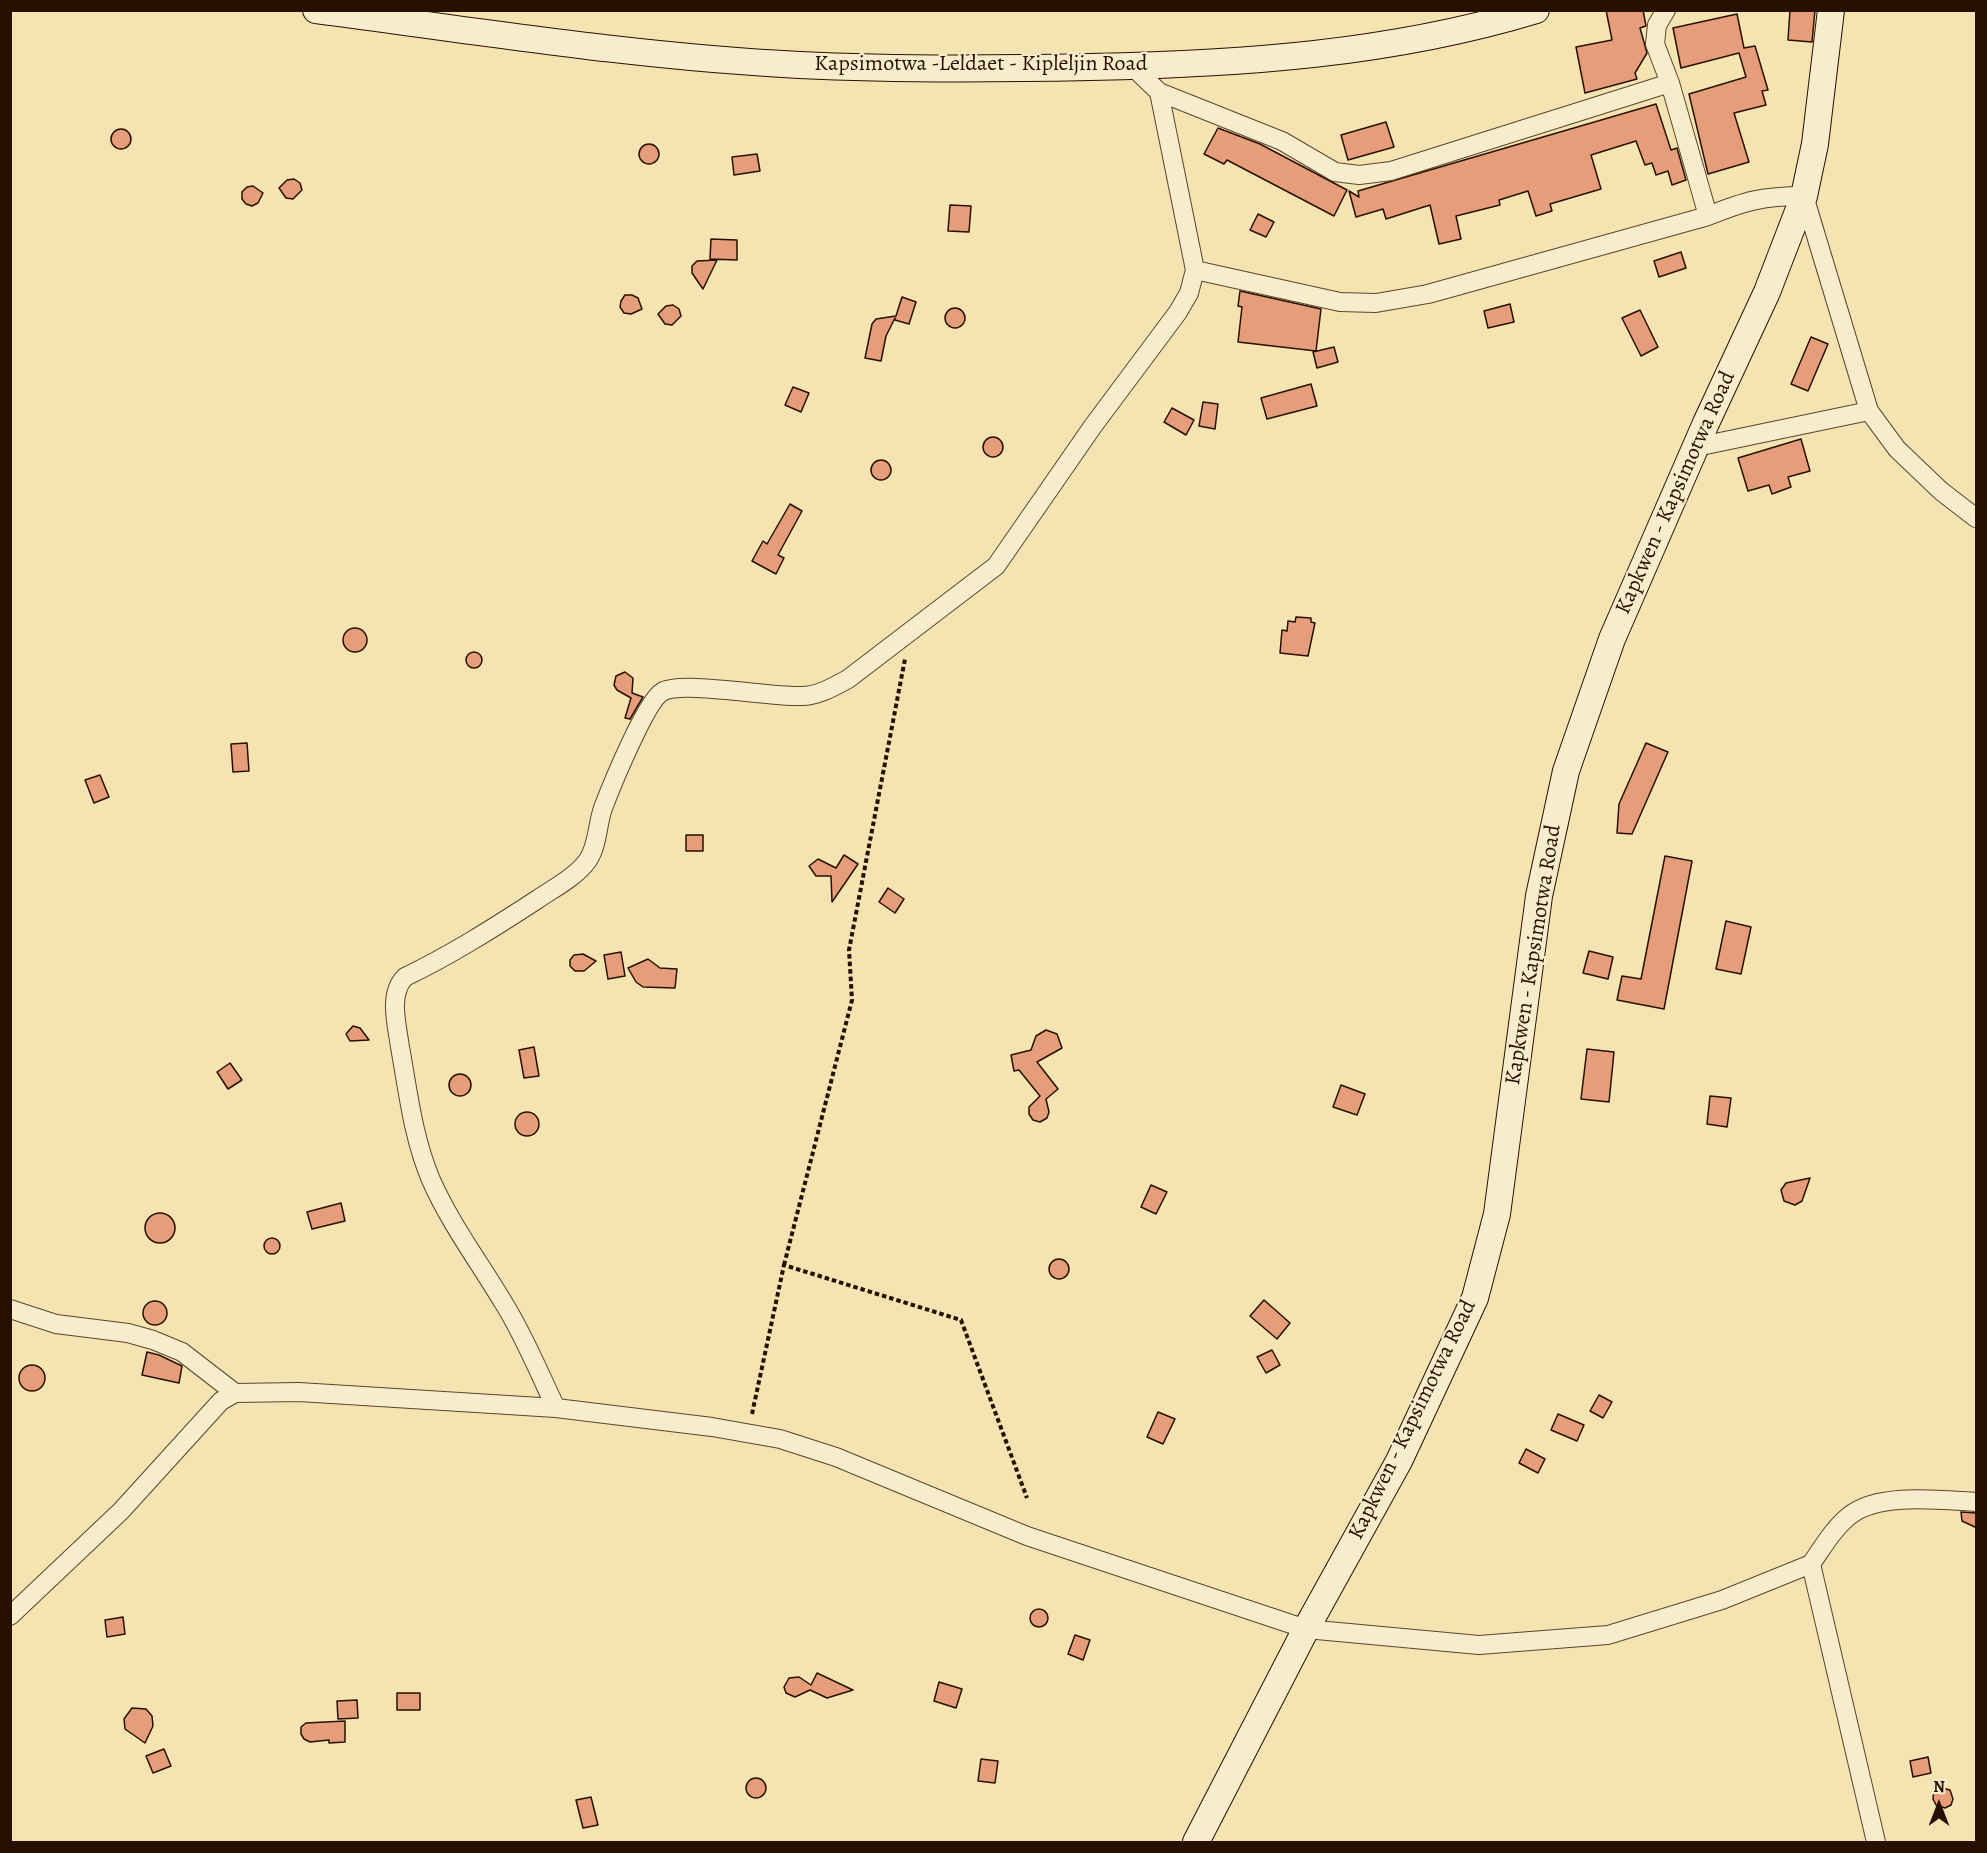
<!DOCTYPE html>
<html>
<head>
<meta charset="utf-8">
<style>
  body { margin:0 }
  #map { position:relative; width:1987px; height:1853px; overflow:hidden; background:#f3e4b1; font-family:Alegreya,serif }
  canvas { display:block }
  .frame { position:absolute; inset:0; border:12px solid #281000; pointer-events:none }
  .north { position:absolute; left:1909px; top:1775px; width:60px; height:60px; -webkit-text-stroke:4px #f7edcc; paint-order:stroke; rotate:0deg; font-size:16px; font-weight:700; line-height:24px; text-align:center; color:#281000 }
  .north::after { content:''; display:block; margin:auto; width:21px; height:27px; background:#281000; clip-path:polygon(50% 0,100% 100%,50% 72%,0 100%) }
</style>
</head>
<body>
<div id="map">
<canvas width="1987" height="1853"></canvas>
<div class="frame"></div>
<div class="north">N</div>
</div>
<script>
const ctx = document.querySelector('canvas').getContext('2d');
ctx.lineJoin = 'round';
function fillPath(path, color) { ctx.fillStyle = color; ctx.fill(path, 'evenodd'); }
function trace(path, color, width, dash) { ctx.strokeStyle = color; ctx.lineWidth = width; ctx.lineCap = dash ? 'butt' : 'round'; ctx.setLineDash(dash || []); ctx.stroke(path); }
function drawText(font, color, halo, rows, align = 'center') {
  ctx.font = font + ' Alegreya,serif'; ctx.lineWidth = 4.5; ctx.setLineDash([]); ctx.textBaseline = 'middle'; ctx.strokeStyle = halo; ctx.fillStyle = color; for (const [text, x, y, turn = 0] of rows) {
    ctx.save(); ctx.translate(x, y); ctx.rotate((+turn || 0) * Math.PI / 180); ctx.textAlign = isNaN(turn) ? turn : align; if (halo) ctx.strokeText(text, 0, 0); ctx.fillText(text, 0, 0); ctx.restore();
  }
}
const building = new Path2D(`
  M1606,10H1643L1646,26L1640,28L1647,53L1635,73L1637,79L1585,93L1576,47L1612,40Z
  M1790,10H1815L1812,42L1788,40Z
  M1737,14L1744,48L1755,46L1768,90L1762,91L1766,105L1734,113L1749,162L1708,174L1689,94L1746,77L1739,53L1681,68L1673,28Z
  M1656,104L1671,150L1677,148L1686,180L1672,185L1668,171L1656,175L1652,163L1645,165L1636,141L1591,155L1601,189L1550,204L1552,211L1536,216L1528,191L1499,200L1500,205L1456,216L1461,239L1439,244L1430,205L1386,219L1383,209L1356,217L1349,191L1359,197L1358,191Z
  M1386,122L1394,147L1348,160L1341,135Z
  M1218,128L1260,144L1347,190L1334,216L1227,160L1224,164L1204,154Z
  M111 139a10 10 0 1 1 20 0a10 10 0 1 1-20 0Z
  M639 154a10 10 0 1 1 20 0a10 10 0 1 1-20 0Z
  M757,154L760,171L734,175L732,157Z
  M294,179L300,183L302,190L293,199L286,198L279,188L287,180Z
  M253,186L263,193L258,203L252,206L246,204L242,199V192L247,187Z
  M950,205L971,206L969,232L948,231Z
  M1258,214L1274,222L1266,237L1250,230Z
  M711,239L737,240V260L710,259Z
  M1681,252L1686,268L1659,277L1654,261Z
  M717,260L703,289L692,273V266L697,261Z
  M1240,291L1321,309L1316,351L1238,342L1242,307L1238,306Z
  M625,295H632L638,298L642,309L631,314L624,313L620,307L621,301Z
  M902,297L916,302L909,324L895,320V318L886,336L881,361L865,358L872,324L876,319L896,316Z
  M1510,304L1514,322L1488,328L1484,311Z
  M673,305L679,309L681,316L672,325L665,324L658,314L666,306Z
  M945 318a10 10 0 1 1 20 0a10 10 0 1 1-20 0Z
  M1640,310L1658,347L1641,356L1622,318Z
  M1811,337L1828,344L1808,391L1791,384Z
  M1334,347L1338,362L1317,368L1313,352Z
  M1311,384L1317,406L1267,419L1261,398Z
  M793,387L809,393L801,412L785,405Z
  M1203,402L1218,404L1215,429L1199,426Z
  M1172,408L1194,420L1186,435L1164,422Z
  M983 447a10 10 0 1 1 20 0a10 10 0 1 1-20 0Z
  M1801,439L1810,471L1788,477L1791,487L1772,494L1769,485L1748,491L1738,458Z
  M871 470a10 10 0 1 1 20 0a10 10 0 1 1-20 0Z
  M790,504L802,511L778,555L784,558L776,574L752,561L763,541L767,544Z
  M1296,617L1311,618V622L1315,623L1308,656L1280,653L1282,630L1287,631L1288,621L1295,622Z
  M343 640a12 12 0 1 1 24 0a12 12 0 1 1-24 0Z
  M466 660a8 8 0 1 1 16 0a8 8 0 1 1-16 0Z
  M625,672L633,678L632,693L643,697L630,719L625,718L631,698L617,690L614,685L616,676Z
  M247,743L249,771L233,772L231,744Z
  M1646,743L1668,752L1632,834L1617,833L1619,804Z
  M100,775L109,797L94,803L85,780Z
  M686,835H703V851H686Z
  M844,855L858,864L832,902L831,876H816L809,866L818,859L836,868Z
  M1665,856L1692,861L1664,1009L1617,1000L1622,976L1641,979Z
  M888,888L904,899L895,913L879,902Z
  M1726,921L1751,927L1741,974L1716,969Z
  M1589,951L1613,957L1608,979L1583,973Z
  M621,952L625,976L608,979L604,955Z
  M583,954L596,961L584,971H575L570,966V960L574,955Z
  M648,959L660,968L677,969L675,988L643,987L636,982L628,968Z
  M353,1026L360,1028L369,1040L350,1041L346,1034Z
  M1046,1030L1057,1034L1062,1048L1037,1062L1058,1089L1046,1099L1049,1112L1047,1118L1040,1122L1033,1120L1029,1114V1107L1040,1096L1019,1070L1014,1071L1011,1055L1031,1050L1036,1036Z
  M534,1047L539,1076L524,1078L519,1050Z
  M1587,1049L1614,1052L1609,1102L1581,1099Z
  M230,1063L242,1080L228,1089L217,1072Z
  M449 1085a11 11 0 1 1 22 0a11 11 0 1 1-22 0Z
  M1341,1085L1365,1094L1357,1115L1333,1107Z
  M1710,1096L1731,1098L1727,1127L1707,1124Z
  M515 1124a12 12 0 1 1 24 0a12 12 0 1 1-24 0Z
  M1810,1178L1802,1201L1795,1205L1784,1201L1781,1190L1786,1183Z
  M1151,1185L1167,1192L1156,1214L1141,1207Z
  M341,1203L345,1221L312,1229L307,1212Z
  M145 1228a15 15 0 1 1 30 0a15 15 0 1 1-30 0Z
  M264 1246a8 8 0 1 1 16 0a8 8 0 1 1-16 0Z
  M1049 1269a10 10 0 1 1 20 0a10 10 0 1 1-20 0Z
  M1264,1300L1290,1323L1277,1339L1250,1316Z
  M143 1313a12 12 0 1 1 24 0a12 12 0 1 1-24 0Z
  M1272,1350L1280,1365L1266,1373L1257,1357Z
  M147,1352L159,1355L182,1366L179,1383L142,1375Z
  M19 1378a13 13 0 1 1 26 0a13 13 0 1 1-26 0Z
  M1599,1395L1612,1402L1603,1418L1590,1411Z
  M1158,1412L1175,1419L1163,1444L1147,1437Z
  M1558,1414L1584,1425L1577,1441L1551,1430Z
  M1526,1449L1545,1459L1538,1473L1519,1463Z
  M1961,1512L1977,1513V1528L1962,1521Z
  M1030 1618a9 9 0 1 1 18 0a9 9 0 1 1-18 0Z
  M123,1617L125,1634L107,1637L105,1620Z
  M1075,1635L1090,1640L1083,1660L1068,1654Z
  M817,1673L853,1690L827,1698L810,1690L795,1697L786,1693L784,1687L789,1678L799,1677L811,1685Z
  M939,1682L962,1689L956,1708L934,1701Z
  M397,1693H420V1710H397Z
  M357,1700L358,1718L338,1719L337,1701Z
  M132,1708L146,1709L152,1716L153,1726L145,1743L125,1729L124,1719Z
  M345,1721V1742L329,1743V1740L310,1742L304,1739L301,1734V1727L306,1723Z
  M164,1749L171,1766L153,1773L146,1756Z
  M1928,1757L1931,1773L1913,1777L1910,1761Z
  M981,1759L998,1761L995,1783L978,1781Z
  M746 1788a10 10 0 1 1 20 0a10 10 0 1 1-20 0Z
  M1934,1786L1950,1790L1953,1799L1951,1805L1945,1808L1936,1805L1933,1799Z
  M591,1797L598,1825L583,1828L576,1800Z`);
fillPath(building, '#e69e7a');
trace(building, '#281000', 1.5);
const street = new Path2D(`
  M1666,10L1657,25L1655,44L1670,83L1708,216
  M1132,66L1159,92L1282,141L1335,172L1359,175L1391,171L1670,83
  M1159,92L1195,270L1189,293L1178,312L1093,426L996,566L848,679C835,686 818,696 802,696C774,698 681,680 662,692C646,701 611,787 603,808C597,825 598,845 588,860C576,877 554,888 538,899C495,927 451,955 405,977C388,994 397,1025 400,1047C408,1091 413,1138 431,1180C450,1223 479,1262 503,1302C524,1335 539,1373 556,1408L712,1427L780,1439L836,1457L1027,1536L1306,1629L1479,1645L1608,1635L1722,1600L1811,1564L1876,1842
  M1195,270L1340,302L1376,303L1428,294L1708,216C1745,201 1763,196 1804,196L1869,411L1897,449L1941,491L1976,518
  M1696,447L1869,411
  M10,1309L56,1324L128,1333L153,1340L182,1352L235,1393
  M1811,1564C1823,1547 1833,1529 1849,1516C1878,1492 1940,1500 1976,1502
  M10,1616L121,1511L221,1401L235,1393L299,1392L556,1408`);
const secondary = new Path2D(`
  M316,10C477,31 638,57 800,65C897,70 993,69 1090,67C1240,64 1391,54 1536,10
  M1196,1842L1306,1629L1399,1461L1475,1298L1497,1214L1539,896L1566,771L1612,639L1706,423L1767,292L1804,196L1815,144L1831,10`);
trace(street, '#5b452c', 20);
trace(secondary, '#281000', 28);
trace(new Path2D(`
  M784,1265L852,1000L849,950L905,659
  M752,1414L784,1265L961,1320L1027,1498`), '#281000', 4, [4.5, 3]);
trace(street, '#f7edcc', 18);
trace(secondary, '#f7edcc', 26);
drawText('22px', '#281000', '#f7edcc', [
  ["Kapsimotwa -Leldaet - Kipleljin Road",981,65],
  ["Kapkwen - Kapsimotwa Road",1676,493,-66],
  ["Kapkwen - Kapsimotwa Road",1534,955,-81],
  ["Kapkwen - Kapsimotwa Road",1413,1420,-64]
]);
</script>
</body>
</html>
